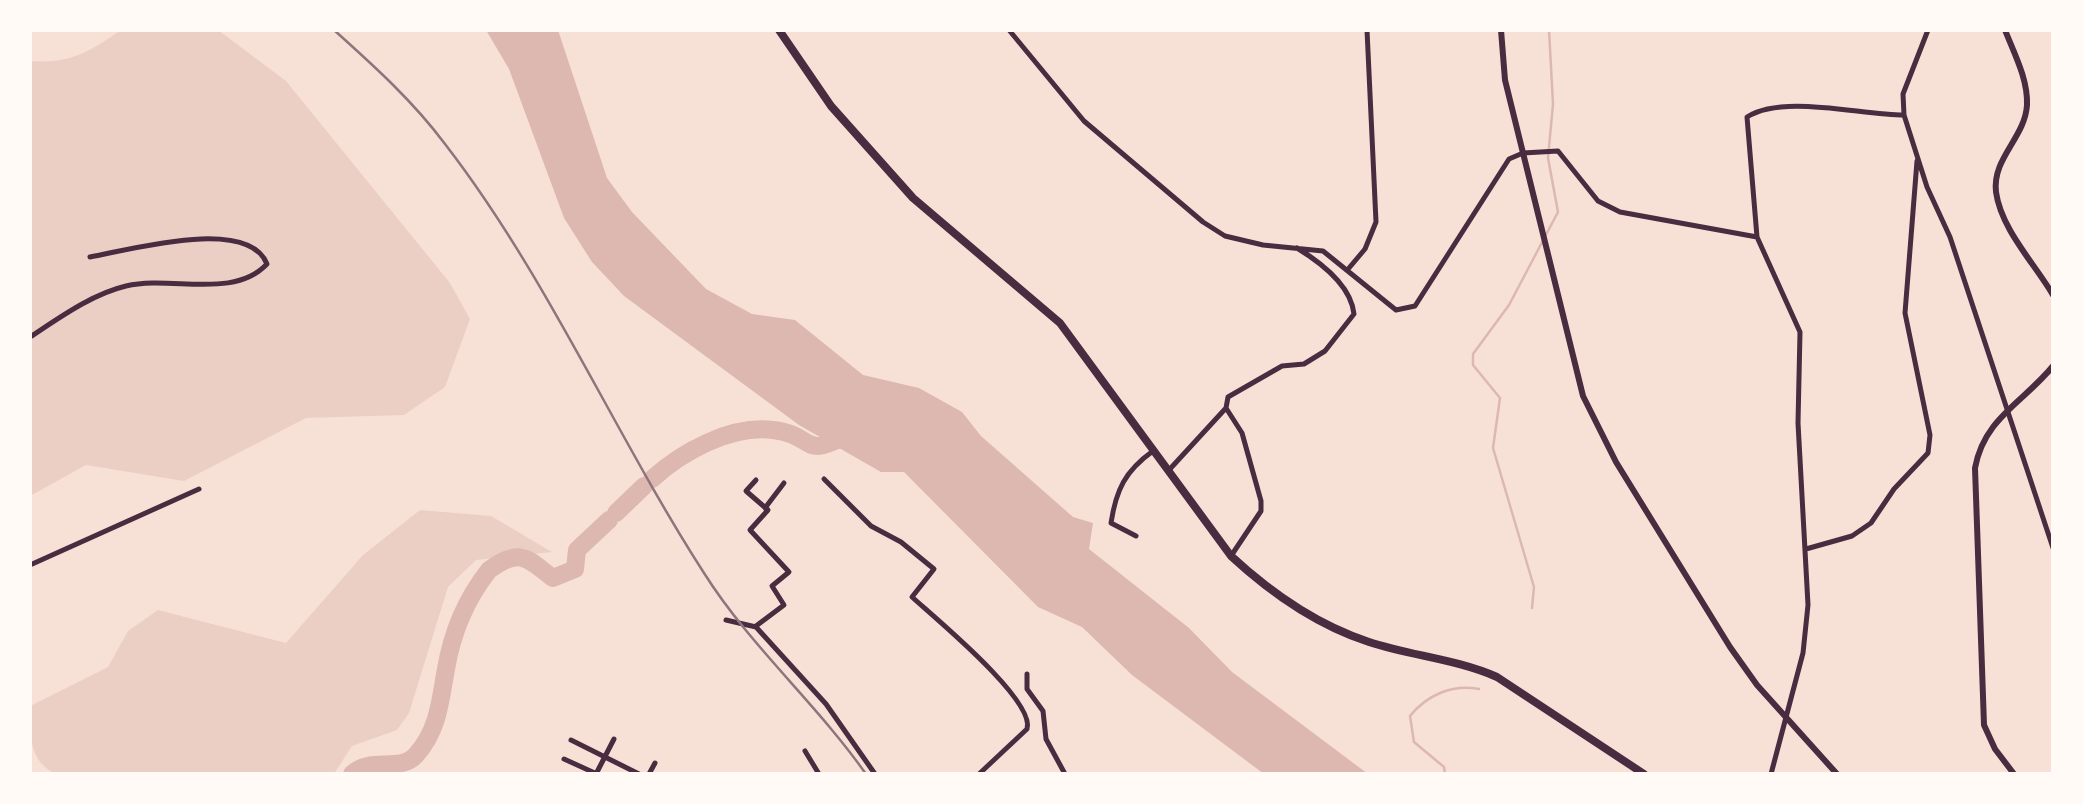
<!DOCTYPE html>
<style>
body{margin:0}
#map{position:relative;width:2083px;height:804px;overflow:hidden;background:#f7e1d7;font-family:"Open Sans",sans-serif}
canvas{display:block}
.frame{position:absolute;inset:0;border:32px solid #fffaf5;pointer-events:none}
</style>
<div id="map">
<canvas width="2083" height="804"></canvas>
<div class="frame"></div>
</div>
<script>
const g = document.querySelector('canvas').getContext('2d');
g.lineJoin = 'round';
function paint(path, color) {
  g.fillStyle = color;
  g.fill(path, 'evenodd');
}
function stroke(path, color, width, dash) {
  g.strokeStyle = color;
  g.lineWidth = width;
  g.lineCap = dash ? 'butt' : 'round';
  g.setLineDash(dash || []);
  g.stroke(path);
}
const green = new Path2D(`
 M 121,30 L 218,30 L 286,81 L 450,283 L 470,319 L 445,387 L 404,415 L 306,418 L 184,481 L 86,465 L 30,496 L 30,61 C 70,64 89,52 121,30 Z
 M 420,510 L 491,516 L 552,552 L 476,560 L 448,587 L 409,713 L 397,730 L 352,746 L 334,774 L 57,774 C 28,763 30,732 30,706 L 108,667 L 128,631 L 158,610 L 286,643 L 363,555 Z`);
const water = new Path2D(`
 M 486,30 L 558,30 L 607,178 L 632,212 L 706,289 L 752,314 L 795,320 L 863,375 L 919,388 L 962,412 L 981,436 L 1073,517 L 1093,523 L 1089,549 L 1189,628 L 1232,672 L 1368,774 L 1264,774 L 1132,675 L 1082,627 L 1038,607 L 904,472 L 881,472 L 799,425 L 624,296 L 592,262 L 564,218 L 509,69 Z`);
const stream = new Path2D(`
 M 1532,608 L 1534,587 L 1493,448 L 1500,398 L 1473,365 L 1473,354 L 1509,305 L 1558,212 L 1548,158 L 1553,104 L 1549,30
 M 1445,774 L 1444,767 L 1414,742 L 1410,716 C 1427,695 1452,684 1479,689`);
const river = new Path2D(`
 M 652,479 C 683,451 731,425 773,430 C 817,435 800,462 852,432
 M 616,513 L 644,486
 M 352,774 C 371,756 400,773 416,755 C 439,729 440,701 446,669 C 452,633 467,598 489,570 C 522,546 528,560 553,578 L 575,569 L 577,550 L 609,520`);
const minor = new Path2D(`
 M 1009,30 L 1084,121 L 1203,222 L 1225,236 L 1263,245 L 1323,251 L 1396,310 L 1415,306 L 1509,159 L 1523,153 L 1558,151 L 1598,201 L 1620,212 L 1757,237
 M 1928,30 L 1903,94 L 1904,115 L 1927,187 L 1950,237 L 2053,548
 M 1349,268 L 1365,249 L 1376,222 L 1367,30
 M 30,337 C 59,318 92,294 126,286 C 171,275 233,300 267,264 C 248,216 129,250 90,257
 M 1226,408 L 1242,433 L 1261,501 L 1261,511 L 1231,556
 M 1169,470 L 1226,408 L 1228,397 L 1282,366 L 1304,364 L 1325,351 L 1354,314 C 1351,285 1320,262 1297,248
 M 824,479 L 871,526 L 901,542 L 934,569 L 912,597 C 935,618 1036,701 1027,729 L 979,774
 M 756,480 L 746,491 L 768,510 L 750,530 L 789,572 L 772,586 L 784,605 L 756,626
 M 765,508 L 784,483
 M 1136,536 L 1111,523 C 1116,490 1125,471 1153,451
 M 1806,549 L 1852,536 L 1871,523 L 1894,489 L 1928,453 L 1930,435 L 1905,313 L 1917,161
 M 30,565 L 199,489
 M 726,620 L 756,627 L 826,704 L 875,774
 M 1027,674 L 1027,689 L 1043,711 L 1046,739 L 1065,774
 M 571,740 L 639,774
 M 805,751 L 819,774
 M 564,759 L 597,774
 M 596,774 L 614,739
 M 649,774 L 655,763
 M 1771,774 L 1803,653 L 1808,605 L 1798,423 L 1800,332 L 1757,237 L 1747,117 C 1783,94 1860,115 1904,115`);
const tertiary = new Path2D(`
 M 1501,30 L 1505,80 L 1583,396 L 1616,462 L 1730,647 L 1757,685 L 1837,774
 M 2005,30 C 2014,53 2028,79 2027,105 C 2025,138 1992,158 1996,192 C 2001,229 2035,264 2053,295
 M 2014,774 L 1995,749 L 1984,725 L 1975,468 C 1984,418 2024,402 2053,366`);
const primary = new Path2D(`
 M 779,30 L 831,106 L 913,198 L 1060,323 L 1231,556 C 1271,593 1317,625 1369,642 C 1412,656 1456,659 1497,677 L 1644,774`);
const rail = new Path2D(`
 M 334,30 C 373,65 413,101 445,144 C 547,276 614,433 704,573 C 750,646 816,703 866,774`);
paint(green, '#ebcfc5');
paint(water, '#dcb8b0');
stroke(stream, '#dcb8b0', 2.5);
stroke(river, '#dcb8b0', 18);
stroke(minor, '#4a2c40', 5);
stroke(tertiary, '#4a2c40', 6);
stroke(primary, '#4a2c40', 8);
stroke(rail, '#8f747c', 2.5);
</script>
